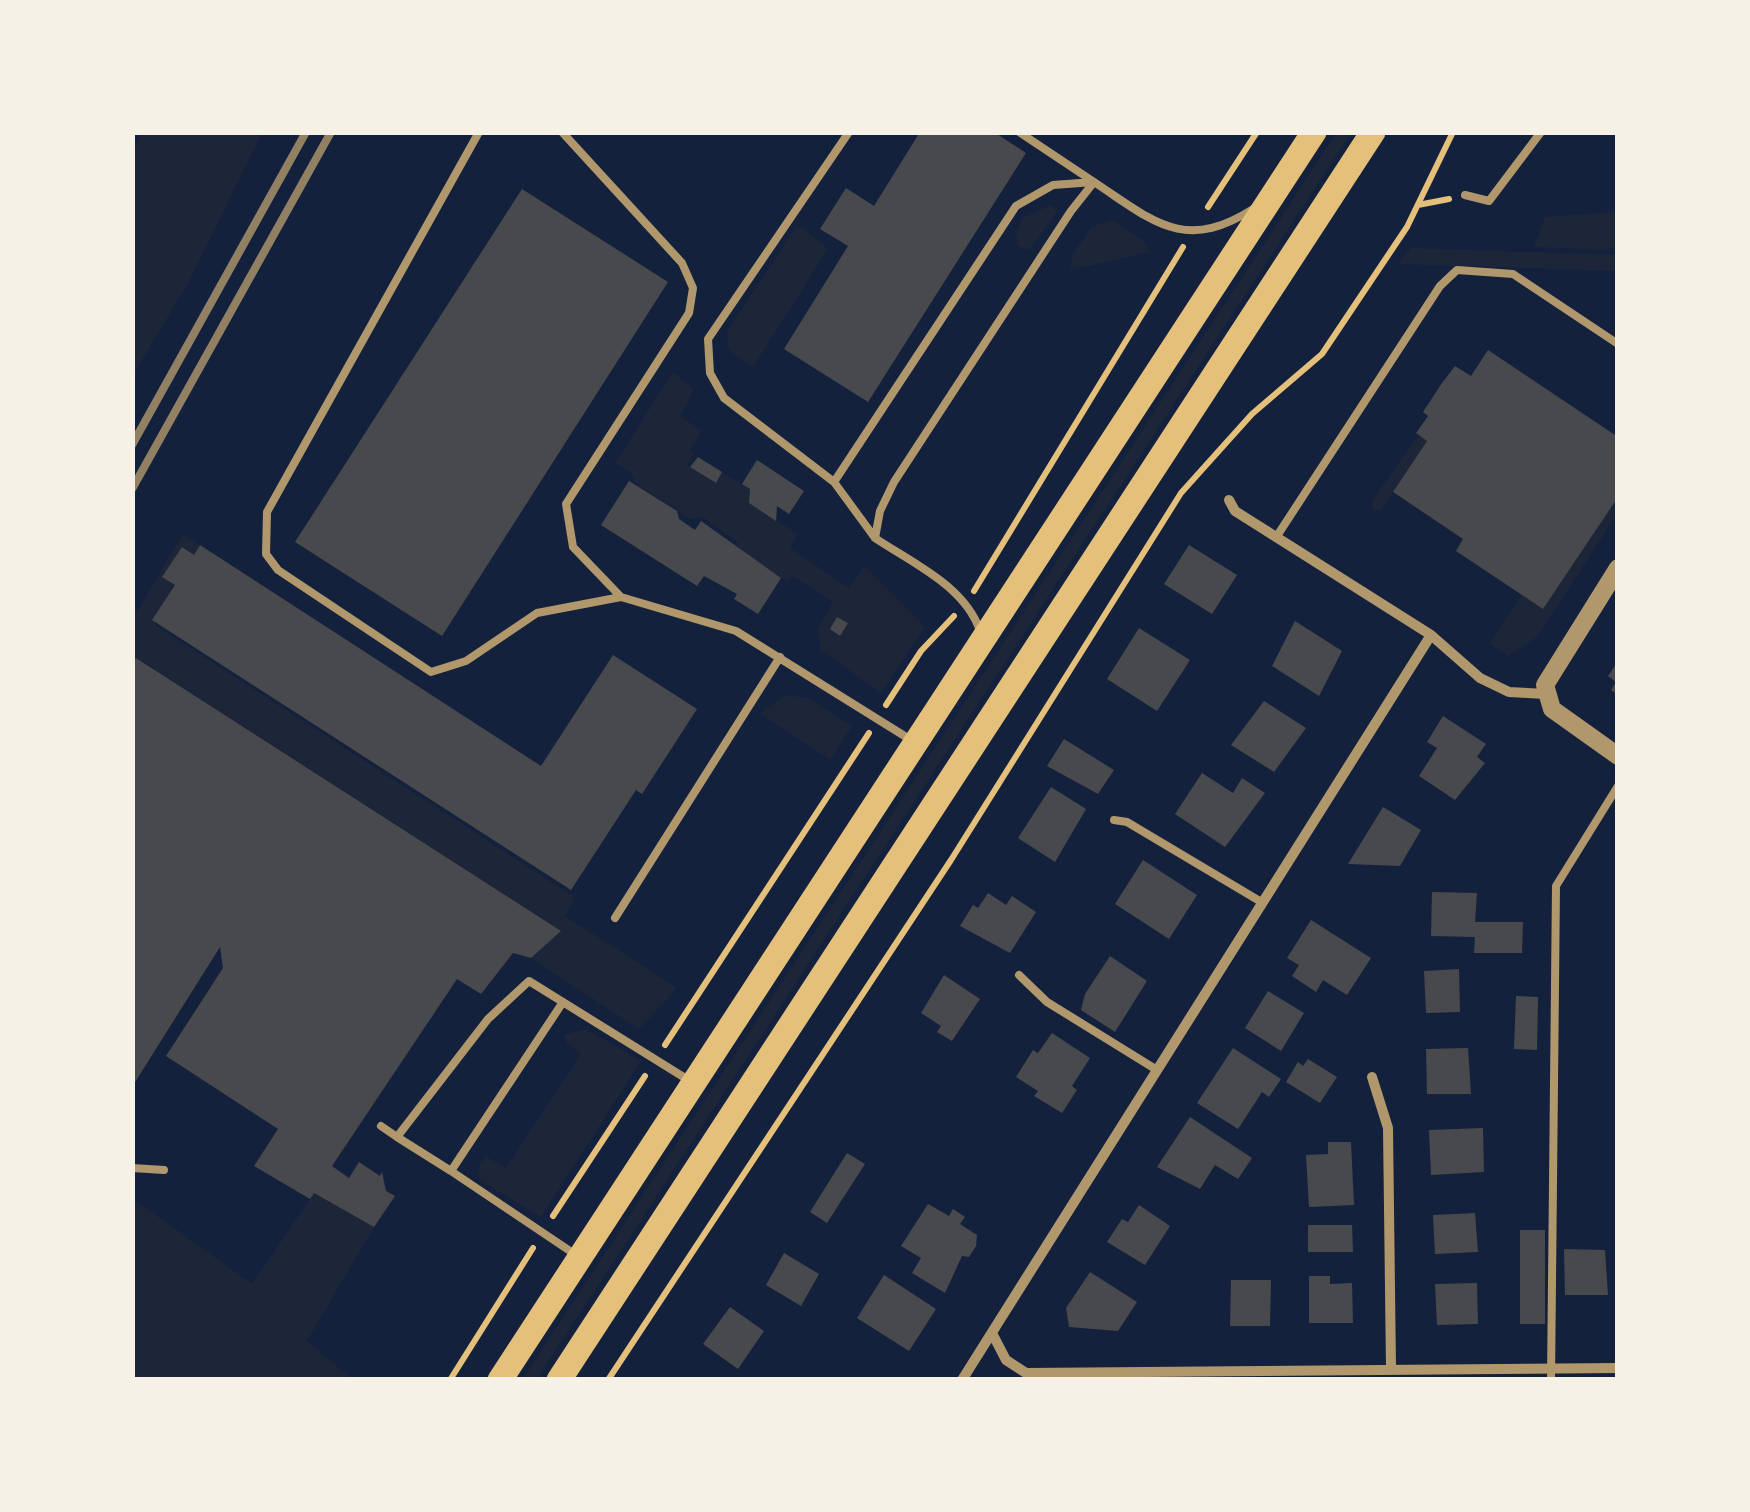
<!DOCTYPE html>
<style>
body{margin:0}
#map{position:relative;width:1750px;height:1512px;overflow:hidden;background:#14213d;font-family:"Noto Sans",sans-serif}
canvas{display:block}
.frame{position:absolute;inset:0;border:135px solid #f6f1e7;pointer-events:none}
</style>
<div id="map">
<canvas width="1750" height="1512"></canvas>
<div class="frame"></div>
</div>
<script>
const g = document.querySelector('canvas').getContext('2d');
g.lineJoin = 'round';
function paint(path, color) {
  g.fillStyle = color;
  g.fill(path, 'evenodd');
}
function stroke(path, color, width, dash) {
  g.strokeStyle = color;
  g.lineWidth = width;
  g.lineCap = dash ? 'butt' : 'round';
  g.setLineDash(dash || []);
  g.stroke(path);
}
const green = new Path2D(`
 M 1337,132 L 1351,133 L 537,1379 L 523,1379 Z
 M 142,133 L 262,133 L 188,283 L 133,375 L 132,151 Z
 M 1051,205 L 1057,212 L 1029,250 L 1018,246 L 1016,233 L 1022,218 Z
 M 1617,212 L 1617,246 L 1606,250 L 1534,247 L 1545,217 Z
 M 1112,220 L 1143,240 L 1150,252 L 1070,270 L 1072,256 L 1092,226 Z
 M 796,227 L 804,228 L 828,249 L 753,367 L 729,350 L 727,331 Z
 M 1411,248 L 1617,255 L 1617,271 L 1398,264 Z
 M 673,372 L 694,390 L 680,416 L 702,431 L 690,449 L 695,453 L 687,465 L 715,483 L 722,472 L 750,489 L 749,503 L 798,534 L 790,548 L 849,588 L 864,566 L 925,627 L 881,693 L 821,650 L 817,629 L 833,602 L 792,576 L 788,582 L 735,548 L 738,543 L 703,517 L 690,519 L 635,483 L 632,473 L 615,463 Z
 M 1418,435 L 1427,441 L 1381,510 L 1373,511 L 1372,501 Z
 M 1617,497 L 1617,514 L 1537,637 L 1508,656 L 1489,643 L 1522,595 L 1543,608 Z
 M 182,535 L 204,548 L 198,558 L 182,547 L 163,576 L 179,587 L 155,625 L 576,898 L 565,916 L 677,988 L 639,1029 L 531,958 L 561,931 L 137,658 L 133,664 L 133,618 Z
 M 785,695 L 808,698 L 852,726 L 830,760 L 760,714 Z
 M 586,1029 L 641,1061 L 541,1217 L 484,1183 L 478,1176 L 480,1164 L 487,1157 L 506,1168 L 581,1054 L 567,1043 L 564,1035 Z
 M 314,1193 L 374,1227 L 307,1341 L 352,1379 L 133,1379 L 132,1198 L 252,1284 Z`);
const building = new Path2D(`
 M 920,132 L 994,132 L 1026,153 L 868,402 L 784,349 L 848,246 L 820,229 L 846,188 L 874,206 Z
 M 522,189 L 668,282 L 442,636 L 295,542 Z
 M 1488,350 L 1618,437 L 1618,497 L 1543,609 L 1456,551 L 1463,539 L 1393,492 L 1427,441 L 1416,433 L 1428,416 L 1423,412 L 1442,383 L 1455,366 L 1471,376 Z
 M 698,457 L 722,472 L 716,483 L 690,467 Z
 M 757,460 L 804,491 L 789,514 L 777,506 L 776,521 L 749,503 L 750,489 L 742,484 Z
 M 629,481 L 677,511 L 679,519 L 695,530 L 701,521 L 781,578 L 758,614 L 734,599 L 737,594 L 704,576 L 697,586 L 601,525 Z
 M 200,545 L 541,766 L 613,655 L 697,709 L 642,794 L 636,790 L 571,890 L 152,620 L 175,585 L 162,577 L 182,547 L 194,555 Z
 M 1189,545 L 1237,575 L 1212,614 L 1164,584 Z
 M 837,617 L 848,623 L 840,636 L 830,629 Z
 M 1295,621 L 1342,651 L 1319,696 L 1272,666 Z
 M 1139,628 L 1190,660 L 1157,711 L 1107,679 Z
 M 136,658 L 561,931 L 531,958 L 513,953 L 481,994 L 457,979 L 332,1166 L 349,1178 L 359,1162 L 380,1176 L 382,1172 L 386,1191 L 395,1196 L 374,1227 L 314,1193 L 310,1199 L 254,1166 L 278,1129 L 166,1056 L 223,968 L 220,947 L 132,1087 L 132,664 Z
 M 1618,661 L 1618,695 L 1611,690 L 1616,682 L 1608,676 Z
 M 1264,701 L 1306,728 L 1274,772 L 1231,745 Z
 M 1443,716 L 1486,744 L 1477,757 L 1485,763 L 1455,800 L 1419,776 L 1437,748 L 1427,742 Z
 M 1064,739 L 1114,770 L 1098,794 L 1047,766 Z
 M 1202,773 L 1233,793 L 1242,778 L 1265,793 L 1225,847 L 1175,814 Z
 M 1051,787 L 1086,809 L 1055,862 L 1018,838 Z
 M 1383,807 L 1421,830 L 1400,866 L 1348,864 Z
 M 1143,860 L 1197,895 L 1169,939 L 1115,904 Z
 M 1432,892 L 1477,893 L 1475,922 L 1523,922 L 1522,953 L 1474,953 L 1475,937 L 1431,936 Z
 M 988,893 L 1006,905 L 1012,896 L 1036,912 L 1010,953 L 960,926 L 973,905 L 978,908 Z
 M 1311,920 L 1371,958 L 1347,995 L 1323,980 L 1316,992 L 1292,976 L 1299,965 L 1287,958 Z
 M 1110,956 L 1147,981 L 1115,1032 L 1081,1010 L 1085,994 Z
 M 1459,969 L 1460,1012 L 1426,1013 L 1424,971 Z
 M 944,975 L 980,999 L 952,1041 L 937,1032 L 941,1026 L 921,1013 Z
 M 1268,991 L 1304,1013 L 1281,1051 L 1245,1028 Z
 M 1516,996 L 1538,997 L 1537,1050 L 1514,1049 Z
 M 1052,1033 L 1090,1058 L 1072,1086 L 1077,1090 L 1062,1113 L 1034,1096 L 1038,1091 L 1016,1077 L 1033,1050 L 1038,1053 Z
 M 1233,1048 L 1281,1079 L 1269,1097 L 1262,1092 L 1238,1129 L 1197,1103 Z
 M 1468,1048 L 1471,1094 L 1427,1094 L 1426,1049 Z
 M 1308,1059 L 1337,1077 L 1320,1103 L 1286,1082 L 1298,1062 L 1303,1066 Z
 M 1190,1117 L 1252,1158 L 1238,1179 L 1215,1165 L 1200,1189 L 1157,1167 Z
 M 1483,1128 L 1484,1172 L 1431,1175 L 1429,1130 Z
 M 1328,1142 L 1351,1142 L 1354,1205 L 1309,1207 L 1306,1155 L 1328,1154 Z
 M 847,1153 L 865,1164 L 827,1223 L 810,1212 Z
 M 928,1204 L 949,1216 L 953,1209 L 965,1217 L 960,1224 L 977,1235 L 976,1246 L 969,1257 L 962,1256 L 945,1293 L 912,1273 L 921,1258 L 901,1246 Z
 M 1139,1205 L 1170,1226 L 1145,1265 L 1107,1242 L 1122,1219 L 1128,1222 Z
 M 1475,1213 L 1478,1252 L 1435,1254 L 1433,1215 Z
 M 1308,1225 L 1352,1225 L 1353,1252 L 1308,1252 Z
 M 1520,1230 L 1545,1230 L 1545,1324 L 1520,1324 Z
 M 1564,1249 L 1605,1250 L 1608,1295 L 1565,1295 Z
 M 784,1253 L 819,1274 L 801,1306 L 766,1285 Z
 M 1090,1272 L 1137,1302 L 1118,1331 L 1069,1327 L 1066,1308 Z
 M 884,1275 L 936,1309 L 909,1351 L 857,1318 Z
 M 1309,1276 L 1330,1276 L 1330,1284 L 1352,1283 L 1353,1323 L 1309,1323 Z
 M 1231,1280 L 1271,1280 L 1270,1326 L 1230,1326 Z
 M 1477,1283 L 1478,1324 L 1437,1325 L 1435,1284 Z
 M 730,1307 L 764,1331 L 738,1369 L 703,1344 Z`);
const path = new Path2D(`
 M 1418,205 L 1449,199
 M 1208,207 L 1257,132
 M 974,591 L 1183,247
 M 886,705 L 921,651 L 954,616
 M 665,1045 L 869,733
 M 553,1216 L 645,1076
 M 450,1380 L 533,1248
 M 608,1380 L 951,860 L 1181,493 L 1252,414 L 1322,354 L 1407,227 L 1453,132`);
const service = new Path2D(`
 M 479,132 L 267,512 L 266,554 L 278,570 L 431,672 L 466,661 L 537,613 L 621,597 L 736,631 L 911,740
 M 562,132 L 682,263 L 693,288 L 689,313 L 566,504 L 573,547 L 621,597
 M 849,132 L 708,339 L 710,373 L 724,398 L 834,482 L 875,538
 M 1019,132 L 1094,182
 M 1465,195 L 1489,201 L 1541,132
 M 834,482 L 1016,206 L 1053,185 L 1094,182
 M 1277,536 L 1440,286 L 1457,270 L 1513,274 L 1618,344
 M 980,631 C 965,586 912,563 875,538 L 880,511 L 894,482 L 1071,211 L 1094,182 C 1153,221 1184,253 1253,209
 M 1114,820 L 1127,822 L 1263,903
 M 615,918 L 780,657
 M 1019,975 L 1047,1002 L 1157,1070
 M 563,1002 L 451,1171 L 397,1137 L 488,1019 L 529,981 L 690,1081
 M 381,1126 L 397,1137
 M 132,1168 L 164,1170
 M 451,1171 L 576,1255
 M 1551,1380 L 1556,886 L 1618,786`);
const minor = new Path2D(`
 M 1229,500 L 1235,511 L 1431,635 L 1480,678 L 1509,692 L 1546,694
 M 1372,1077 L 1388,1128 L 1391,1369
 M 993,1335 L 1006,1360 L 1026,1373 L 1618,1368
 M 962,1380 L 1431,635`);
const tertiary = new Path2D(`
 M 1618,568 L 1545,685 L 1552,709 L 1618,756`);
const primary = new Path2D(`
 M 500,1380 L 1314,132
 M 559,1380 L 1373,132`);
const rail = new Path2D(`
 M 132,445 L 306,132
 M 132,489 L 331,132`);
paint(green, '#1d2539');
paint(building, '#48494c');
stroke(path, '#e5c07b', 6);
stroke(service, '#b1986c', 8);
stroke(minor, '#b1986c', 10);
stroke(tertiary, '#b1986c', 18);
stroke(primary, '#e5c07b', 25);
stroke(rail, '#918062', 8);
</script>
